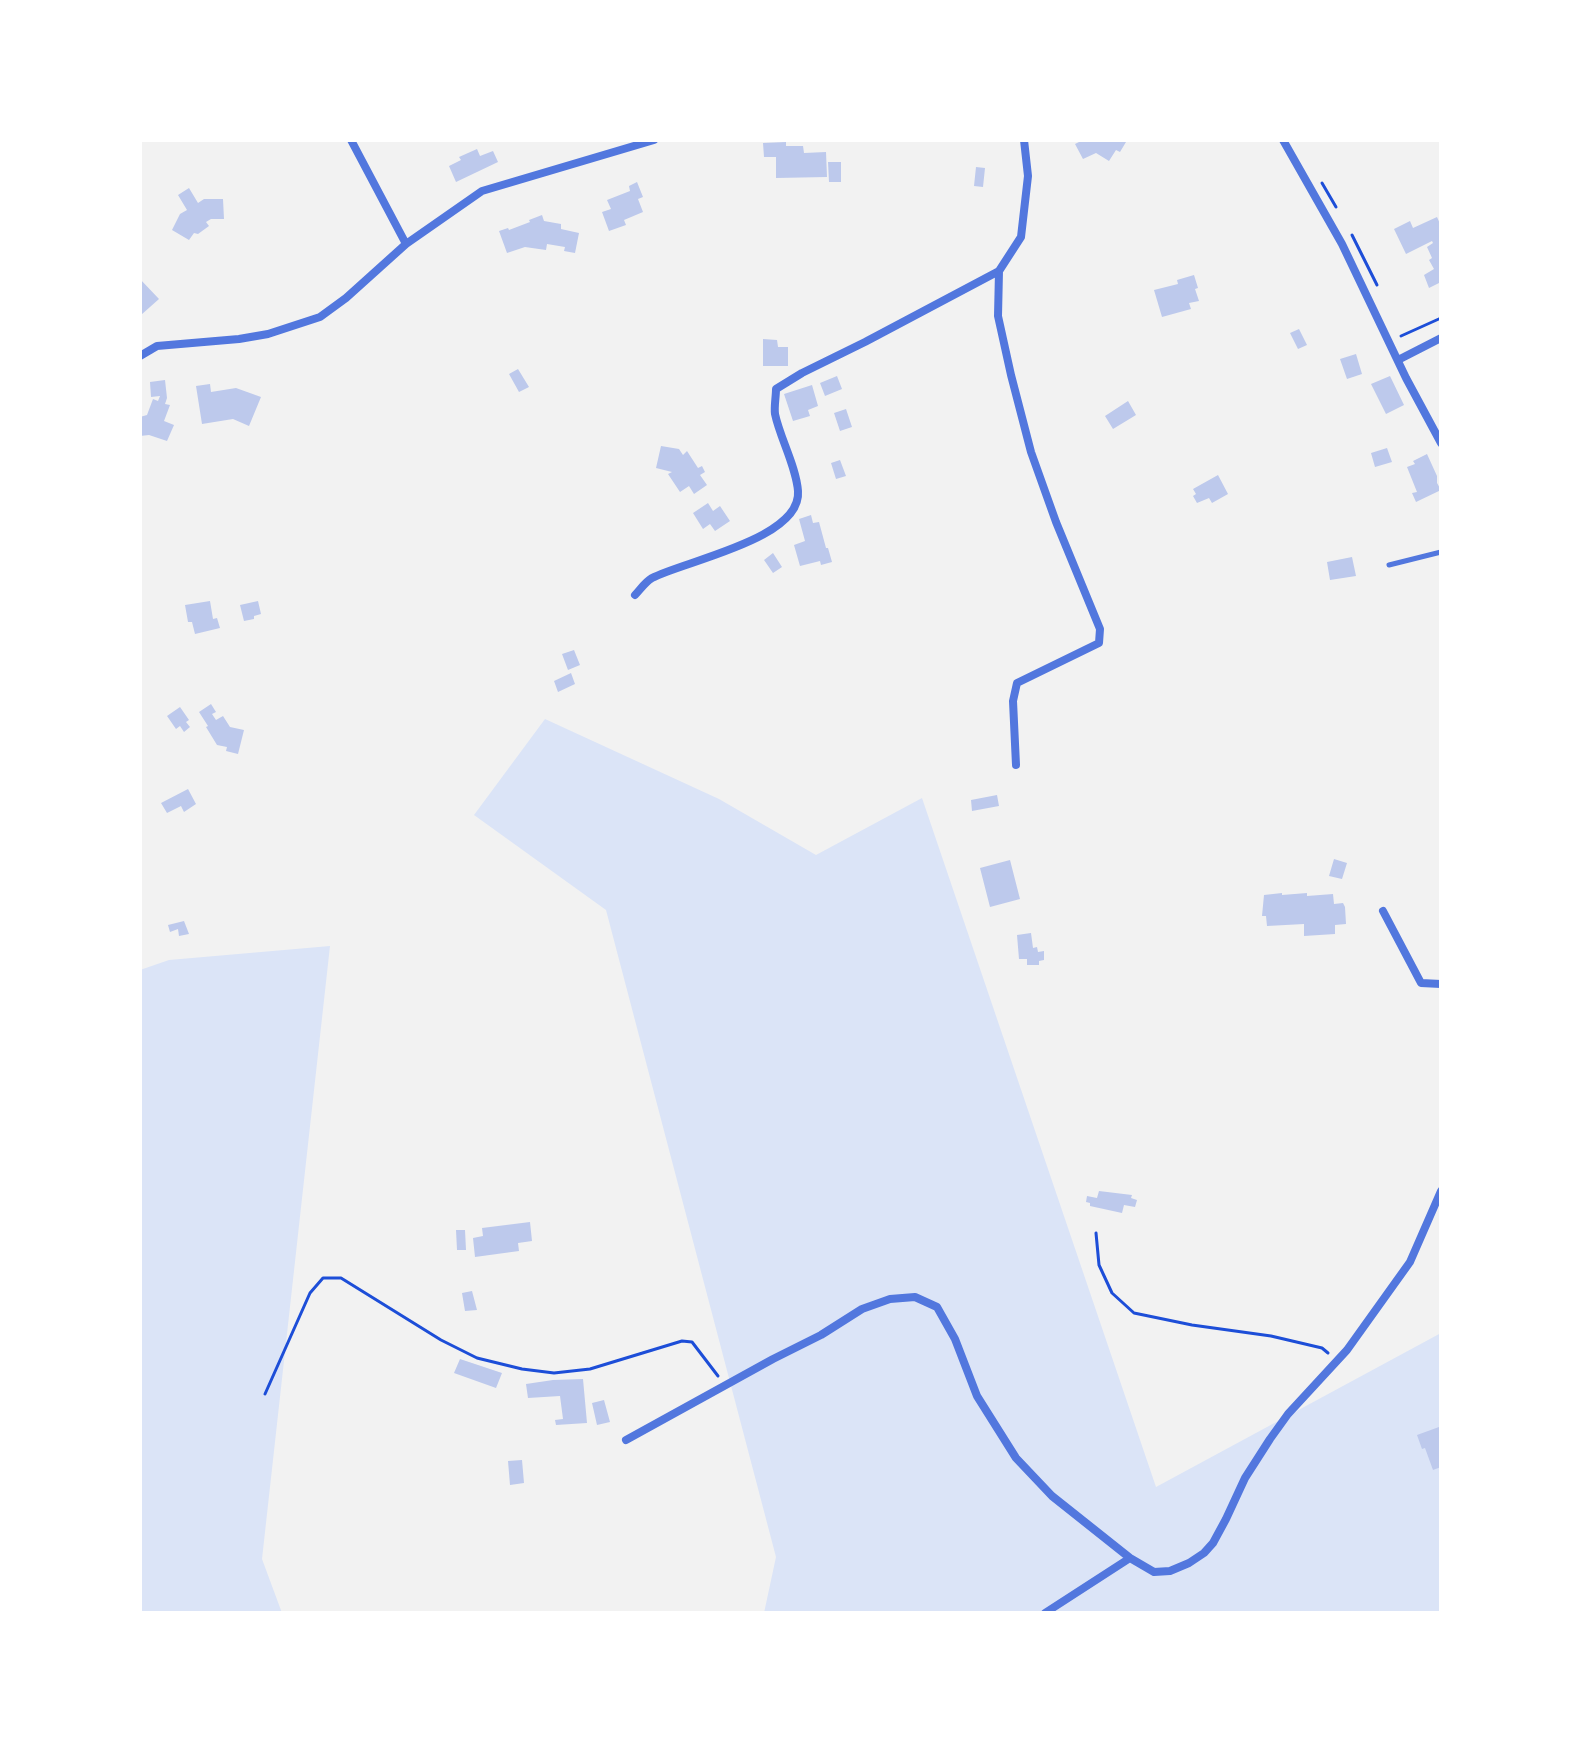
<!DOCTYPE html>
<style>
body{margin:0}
#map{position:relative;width:1581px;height:1753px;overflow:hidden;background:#f2f2f2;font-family:"IBM Plex Sans",sans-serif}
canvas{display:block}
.frame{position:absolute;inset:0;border:142px solid #fff;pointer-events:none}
</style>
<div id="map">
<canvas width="1581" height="1753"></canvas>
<div class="frame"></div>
</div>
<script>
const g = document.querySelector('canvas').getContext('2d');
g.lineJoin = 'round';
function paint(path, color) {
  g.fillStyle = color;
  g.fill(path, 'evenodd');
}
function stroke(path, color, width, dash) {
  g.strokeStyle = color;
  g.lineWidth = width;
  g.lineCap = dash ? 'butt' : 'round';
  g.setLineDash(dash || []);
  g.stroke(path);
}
const green = new Path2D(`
 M 545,719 L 719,799 L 816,855 L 922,798 L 1156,1487 L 1441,1333 L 1441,1613 L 764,1613 L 776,1557 L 606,910 L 474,815 Z
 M 330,946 L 262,1559 L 282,1613 L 140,1613 L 140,970 L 169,960 Z`);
const building = new Path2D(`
 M 1083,140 L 1123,140 L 1126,142 L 1120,152 L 1116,150 L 1109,161 L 1096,153 L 1083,159 L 1075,144 Z
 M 786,142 L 786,146 L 803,146 L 804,153 L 826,152 L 827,177 L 776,178 L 776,157 L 764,157 L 763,143 Z
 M 477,149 L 480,156 L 493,151 L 498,162 L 456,182 L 449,166 L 461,160 L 459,157 Z
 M 828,162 L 841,162 L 841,182 L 829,182 Z
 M 976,167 L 985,168 L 983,187 L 974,186 Z
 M 637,182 L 643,197 L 638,199 L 643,212 L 624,220 L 626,225 L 609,231 L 602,212 L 611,209 L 607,200 L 630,191 L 629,186 Z
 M 189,188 L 198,203 L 204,199 L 223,199 L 224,219 L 211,219 L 206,222 L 209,226 L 198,234 L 194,233 L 189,240 L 172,230 L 180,214 L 187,210 L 178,195 Z
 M 542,215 L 544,221 L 561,224 L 561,229 L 579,233 L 575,253 L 564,251 L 565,247 L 547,244 L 546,250 L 525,247 L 507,253 L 499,231 L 508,228 L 509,230 L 530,222 L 529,220 Z
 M 1437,217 L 1441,226 L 1441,282 L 1429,288 L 1424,275 L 1434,269 L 1429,260 L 1432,258 L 1427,247 L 1433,243 L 1432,241 L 1406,254 L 1394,229 L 1410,221 L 1413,228 Z
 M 1194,275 L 1198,288 L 1195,289 L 1199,301 L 1189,303 L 1191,309 L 1162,317 L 1154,290 L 1178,284 L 1177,280 Z
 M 140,279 L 159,299 L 141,315 L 140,314 Z
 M 1299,329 L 1307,345 L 1298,349 L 1290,333 Z
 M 763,339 L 777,340 L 778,347 L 788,347 L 788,366 L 763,366 Z
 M 1356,354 L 1362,374 L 1347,379 L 1340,359 Z
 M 518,369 L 529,387 L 519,392 L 509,374 Z
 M 837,376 L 842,389 L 825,396 L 820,383 Z
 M 1390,376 L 1404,405 L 1386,414 L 1371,384 Z
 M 165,380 L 167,398 L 165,404 L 170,405 L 164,421 L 174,425 L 167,441 L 149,435 L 140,436 L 140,417 L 147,415 L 153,399 L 158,401 L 160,396 L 151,397 L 150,382 Z
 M 210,384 L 211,392 L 236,388 L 261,397 L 249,426 L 233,419 L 202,424 L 196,386 Z
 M 812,385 L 818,406 L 808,410 L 810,416 L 793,421 L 784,394 Z
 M 1128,401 L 1136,415 L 1113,429 L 1105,416 Z
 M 846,409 L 852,427 L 840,431 L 834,413 Z
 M 661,446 L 679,449 L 683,455 L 687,451 L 698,468 L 702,466 L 705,472 L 700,475 L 707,485 L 694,494 L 689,486 L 680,492 L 668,474 L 672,472 L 656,468 Z
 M 1387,448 L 1392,462 L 1375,467 L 1371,453 Z
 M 1427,454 L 1437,476 L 1437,483 L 1441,490 L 1416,502 L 1412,493 L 1417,492 L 1407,467 L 1415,464 L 1413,461 Z
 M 840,460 L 846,476 L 836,479 L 831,463 Z
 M 1218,475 L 1228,494 L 1212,503 L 1209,498 L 1197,503 L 1193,496 L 1196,494 L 1193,489 Z
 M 708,503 L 713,511 L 720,506 L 730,521 L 715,531 L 710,524 L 703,529 L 693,513 Z
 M 811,515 L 813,523 L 819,522 L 826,548 L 828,548 L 832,562 L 821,565 L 820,561 L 800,566 L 794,545 L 805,541 L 799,519 Z
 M 773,553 L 782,567 L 773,573 L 764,560 Z
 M 1352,557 L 1356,576 L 1330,580 L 1327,562 Z
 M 210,601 L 213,619 L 217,618 L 220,628 L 195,634 L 192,622 L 188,622 L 185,605 Z
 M 258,601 L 261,614 L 254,616 L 254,619 L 244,621 L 240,605 Z
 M 574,650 L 580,665 L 568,670 L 562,654 Z
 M 571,673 L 575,684 L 558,692 L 554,681 Z
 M 211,704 L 216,712 L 212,714 L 216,720 L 223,716 L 230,727 L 244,730 L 238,754 L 226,751 L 227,747 L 217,745 L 206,727 L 208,726 L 199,712 Z
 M 180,707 L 189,720 L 186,722 L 190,727 L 184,732 L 180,726 L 176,729 L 167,716 Z
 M 188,789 L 196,804 L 184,812 L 181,806 L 167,813 L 161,803 Z
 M 997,795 L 999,806 L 972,811 L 971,800 Z
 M 1334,859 L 1347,863 L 1342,879 L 1329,876 Z
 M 1010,860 L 1020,899 L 990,907 L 980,868 Z
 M 1282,893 L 1282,895 L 1307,893 L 1307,896 L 1333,894 L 1334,904 L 1343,903 L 1345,907 L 1346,924 L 1335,925 L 1335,934 L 1304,936 L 1304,924 L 1267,926 L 1266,916 L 1262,916 L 1264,895 Z
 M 184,921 L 189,934 L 179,936 L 178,929 L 170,932 L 168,925 Z
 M 1031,933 L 1033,948 L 1037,947 L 1038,952 L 1044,951 L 1044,960 L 1039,961 L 1039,965 L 1027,965 L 1027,959 L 1019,959 L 1017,935 Z
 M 1099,1191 L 1132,1195 L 1131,1198 L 1137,1200 L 1135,1207 L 1124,1205 L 1122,1213 L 1090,1206 L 1090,1203 L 1086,1202 L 1087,1196 L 1097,1198 Z
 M 530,1222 L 532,1241 L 518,1243 L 519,1251 L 475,1257 L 473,1238 L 483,1236 L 482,1228 Z
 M 456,1230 L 465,1230 L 466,1250 L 457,1250 Z
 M 472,1291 L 477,1310 L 465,1311 L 462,1293 Z
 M 460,1359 L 502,1373 L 496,1388 L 454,1373 Z
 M 583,1379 L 587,1423 L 556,1425 L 555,1420 L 563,1419 L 560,1396 L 528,1398 L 526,1384 L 553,1380 Z
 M 604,1400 L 610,1422 L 597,1425 L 592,1403 Z
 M 1439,1427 L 1441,1433 L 1441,1467 L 1433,1470 L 1425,1448 L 1422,1449 L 1417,1435 Z
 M 522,1460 L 524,1483 L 510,1485 L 508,1461 Z`);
const path = new Path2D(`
 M 1322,183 L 1336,207
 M 1352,235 L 1377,285
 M 1401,336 L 1441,318
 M 1096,1233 L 1099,1265 L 1112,1293 L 1134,1313 L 1192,1325 L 1271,1336 L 1322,1348 L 1328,1353
 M 265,1394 L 310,1293 L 323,1278 L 341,1278 L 441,1340 L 477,1358 L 522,1369 L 554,1373 L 590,1369 L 682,1341 L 692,1342 L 718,1376`);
const service = new Path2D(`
 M 1389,565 L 1441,552`);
const minor = new Path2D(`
 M 351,140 L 406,244
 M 1283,140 L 1342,244 L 1406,378 L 1441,443
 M 999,271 L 998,316 L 1011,375 L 1031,452 L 1056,522 L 1100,629 L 1099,643 L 1017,683 L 1013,701 L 1016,765
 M 140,356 L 157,346 L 239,339 L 268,334 L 320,317 L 346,298 L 406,244 L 482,191 L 654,140
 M 1398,360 L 1441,338
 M 635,595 C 640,590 645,582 652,578 C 684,561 802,539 798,491 C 796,466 780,438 775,414 C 774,406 776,397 776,389 L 802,373 L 865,342 L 999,271 L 1021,237 L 1028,176 L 1024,140
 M 1383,911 L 1421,983 L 1441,984
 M 626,1440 L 773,1359 L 821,1335 L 862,1309 L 890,1299 L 915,1297 L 937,1307 L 955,1339 L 977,1396 L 1016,1458 L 1052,1496 L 1130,1558 L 1154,1572 L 1170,1571 L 1189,1563 L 1204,1553 L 1213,1543 L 1226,1519 L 1245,1478 L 1270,1439 L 1288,1414 L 1347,1350 L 1410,1262 L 1441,1191
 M 1045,1613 L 1130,1558`);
paint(green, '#dbe4f7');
paint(building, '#bdc9ec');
stroke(path, '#1d4ed8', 3);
stroke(service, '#5277de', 5);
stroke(minor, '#5277de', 8);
</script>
